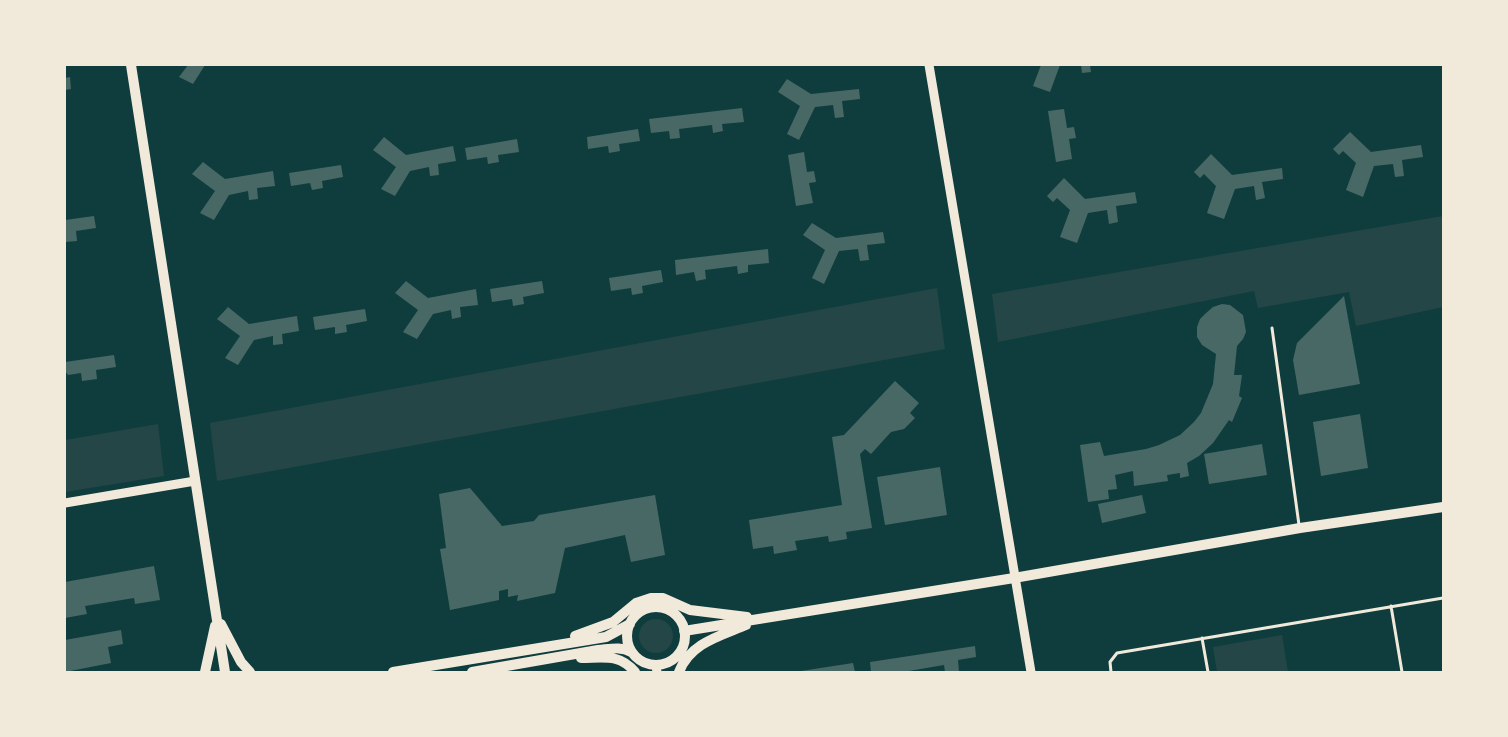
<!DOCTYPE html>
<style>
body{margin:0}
#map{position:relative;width:1508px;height:737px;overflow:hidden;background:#0f3d3e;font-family:Inter,sans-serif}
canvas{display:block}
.frame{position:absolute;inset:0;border:66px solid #f1e9da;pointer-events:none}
</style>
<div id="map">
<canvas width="1508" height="737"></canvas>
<div class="frame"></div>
</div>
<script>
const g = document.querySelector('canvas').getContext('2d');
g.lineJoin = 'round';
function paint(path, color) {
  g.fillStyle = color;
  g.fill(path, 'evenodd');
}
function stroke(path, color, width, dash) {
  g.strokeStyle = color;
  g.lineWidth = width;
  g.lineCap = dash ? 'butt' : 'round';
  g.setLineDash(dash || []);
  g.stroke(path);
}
const green = new Path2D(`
 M 1443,216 L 1443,307 L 1356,326 L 1349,292 L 1258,308 L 1254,291 L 998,342 L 992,294 Z
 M 937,288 L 945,349 L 217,481 L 210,423 Z
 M 158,424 L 164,476 L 65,492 L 65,440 Z
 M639 636a17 17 0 1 1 34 0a17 17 0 1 1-34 0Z
 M 1282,635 L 1288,672 L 1217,672 L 1213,647 Z`);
const building = new Path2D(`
 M 188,65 L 205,65 L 193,84 L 179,77 Z
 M 1041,65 L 1060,65 L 1050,92 L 1033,86 Z
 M 1081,65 L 1090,65 L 1091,72 L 1082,73 Z
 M 70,77 L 71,89 L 65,90 L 65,78 Z
 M 787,79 L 811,94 L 859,89 L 860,99 L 842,101 L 844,117 L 835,118 L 833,105 L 815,107 L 799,140 L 787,134 L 800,106 L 778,92 Z
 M 742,108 L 744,122 L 722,124 L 723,131 L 713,133 L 712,125 L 679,129 L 680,138 L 670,139 L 669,131 L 651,133 L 649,119 Z
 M 1064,109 L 1067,128 L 1074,127 L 1076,138 L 1069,139 L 1072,159 L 1056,162 L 1048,111 Z
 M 638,129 L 640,141 L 619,144 L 620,151 L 609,153 L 608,146 L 588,149 L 587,137 Z
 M 1350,132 L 1371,152 L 1421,145 L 1423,157 L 1402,160 L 1404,176 L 1395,177 L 1393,164 L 1374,166 L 1363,197 L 1346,190 L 1356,163 L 1343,151 L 1339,155 L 1333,149 Z
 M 384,137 L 406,155 L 453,146 L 456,161 L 438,164 L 439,175 L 430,176 L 429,167 L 410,171 L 395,196 L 381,189 L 396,167 L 373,150 Z
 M 517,139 L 519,152 L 498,155 L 499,162 L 488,164 L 487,157 L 467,160 L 465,148 Z
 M 804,152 L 807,172 L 814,171 L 816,182 L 809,183 L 813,203 L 796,206 L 788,155 Z
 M 1211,154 L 1232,175 L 1282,168 L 1283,179 L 1262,182 L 1265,198 L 1256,200 L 1254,186 L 1235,189 L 1224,219 L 1207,213 L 1216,186 L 1204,174 L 1200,178 L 1194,172 Z
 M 203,162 L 225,179 L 273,171 L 275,186 L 257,188 L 258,199 L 249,200 L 248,191 L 229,195 L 214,220 L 200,213 L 215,191 L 192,174 Z
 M 341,165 L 343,177 L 322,181 L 323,188 L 312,190 L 310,183 L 291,186 L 289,173 Z
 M 1064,178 L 1085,199 L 1135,192 L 1137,203 L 1116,206 L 1118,222 L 1109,224 L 1107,210 L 1088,213 L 1077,243 L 1060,237 L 1070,210 L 1057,198 L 1053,202 L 1047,196 Z
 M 94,216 L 96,228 L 76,231 L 77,241 L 65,242 L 65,220 Z
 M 812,223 L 836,238 L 883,232 L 885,243 L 867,245 L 869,260 L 860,261 L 858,249 L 839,251 L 824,284 L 812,278 L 825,250 L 803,235 Z
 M 768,249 L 769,263 L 748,265 L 748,272 L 738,274 L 737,266 L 705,270 L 706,279 L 696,281 L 694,272 L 676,275 L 675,260 Z
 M 661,270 L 663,282 L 642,286 L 643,293 L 632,295 L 631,288 L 611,291 L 609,278 Z
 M 406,281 L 428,298 L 476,289 L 478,305 L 460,307 L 461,317 L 452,319 L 451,310 L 433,314 L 417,339 L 403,332 L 418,310 L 395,293 Z
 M 542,281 L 544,293 L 523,297 L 524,304 L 513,306 L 512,299 L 492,302 L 490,289 Z
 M 1344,296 L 1360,384 L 1299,395 L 1293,360 L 1297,343 Z
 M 1222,304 L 1230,305 L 1243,315 L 1246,332 L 1243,339 L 1237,346 L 1234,375 L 1242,375 L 1239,396 L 1242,398 L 1232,422 L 1229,420 L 1213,443 L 1199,456 L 1187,463 L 1189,476 L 1180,478 L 1180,473 L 1167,475 L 1168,481 L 1134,486 L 1133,471 L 1115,475 L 1117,489 L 1108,490 L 1109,499 L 1088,502 L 1080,445 L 1100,442 L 1104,456 L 1146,449 L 1159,445 L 1180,435 L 1194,422 L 1201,413 L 1213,384 L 1216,354 L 1202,345 L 1197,337 L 1197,327 L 1200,319 L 1205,314 L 1213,307 Z
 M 228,307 L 249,324 L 297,316 L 299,331 L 282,334 L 283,344 L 273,345 L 273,336 L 254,340 L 238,365 L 225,358 L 240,336 L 217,319 Z
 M 365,309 L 367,321 L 346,325 L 347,332 L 335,334 L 335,327 L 315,330 L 313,317 Z
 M 114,355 L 116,367 L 96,370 L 97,379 L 82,381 L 81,373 L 68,375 L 65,371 L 65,362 Z
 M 895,381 L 919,403 L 910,413 L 915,418 L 904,429 L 891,432 L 871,454 L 865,449 L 860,454 L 872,528 L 846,532 L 847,539 L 829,542 L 828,536 L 795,541 L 797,550 L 774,554 L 773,546 L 753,549 L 749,520 L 842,505 L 832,437 L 844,435 Z
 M 1360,414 L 1368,468 L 1321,476 L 1313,422 Z
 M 1262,444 L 1267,475 L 1209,484 L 1204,454 Z
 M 940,467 L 947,515 L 885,525 L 877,477 Z
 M 470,488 L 502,526 L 534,521 L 539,515 L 655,495 L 665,555 L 631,562 L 625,535 L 565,548 L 555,593 L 517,601 L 518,595 L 508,597 L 508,589 L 499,591 L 499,600 L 450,610 L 440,549 L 446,548 L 439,494 Z
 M 1142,495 L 1146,513 L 1102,523 L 1098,504 Z
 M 154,566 L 160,600 L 135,604 L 134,598 L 85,606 L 87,614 L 65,618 L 65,582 Z
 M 121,630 L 123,644 L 108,647 L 111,663 L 65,672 L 65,640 Z
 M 975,646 L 976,657 L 958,660 L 959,672 L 945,672 L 944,665 L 903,672 L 871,672 L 870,662 Z
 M 853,663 L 855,672 L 801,672 L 801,671 Z`);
const service = new Path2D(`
 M 1272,328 L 1299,525
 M 1391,606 L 1402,672
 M 1202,638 L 1208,672
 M 1111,672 L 1110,662 L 1117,653 L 1443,598`);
const tertiary = new Path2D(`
 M 929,65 L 1031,672
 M 65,503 L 195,481
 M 656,666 L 657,672`);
const secondary = new Path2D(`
 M 131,65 L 225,672
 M627 636a29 29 0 1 1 58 0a29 29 0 1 1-58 0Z
 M 221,624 L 241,662 L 250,672
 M 684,631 L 1014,578 L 1300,528 L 1443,507
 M 575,636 L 613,622 L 636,603 L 651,598 L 663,598 L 690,610 L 747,617
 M 581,658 C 603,658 619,653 635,672
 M 205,672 L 215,626
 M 393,672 L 606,637 L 630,624
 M 472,672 L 598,650 C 610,649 621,646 631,652
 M 679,672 C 690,643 720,636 746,625`);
paint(green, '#244646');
paint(building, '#486865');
stroke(service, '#f1e9da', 3);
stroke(tertiary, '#f1e9da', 9);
stroke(secondary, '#f1e9da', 10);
</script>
